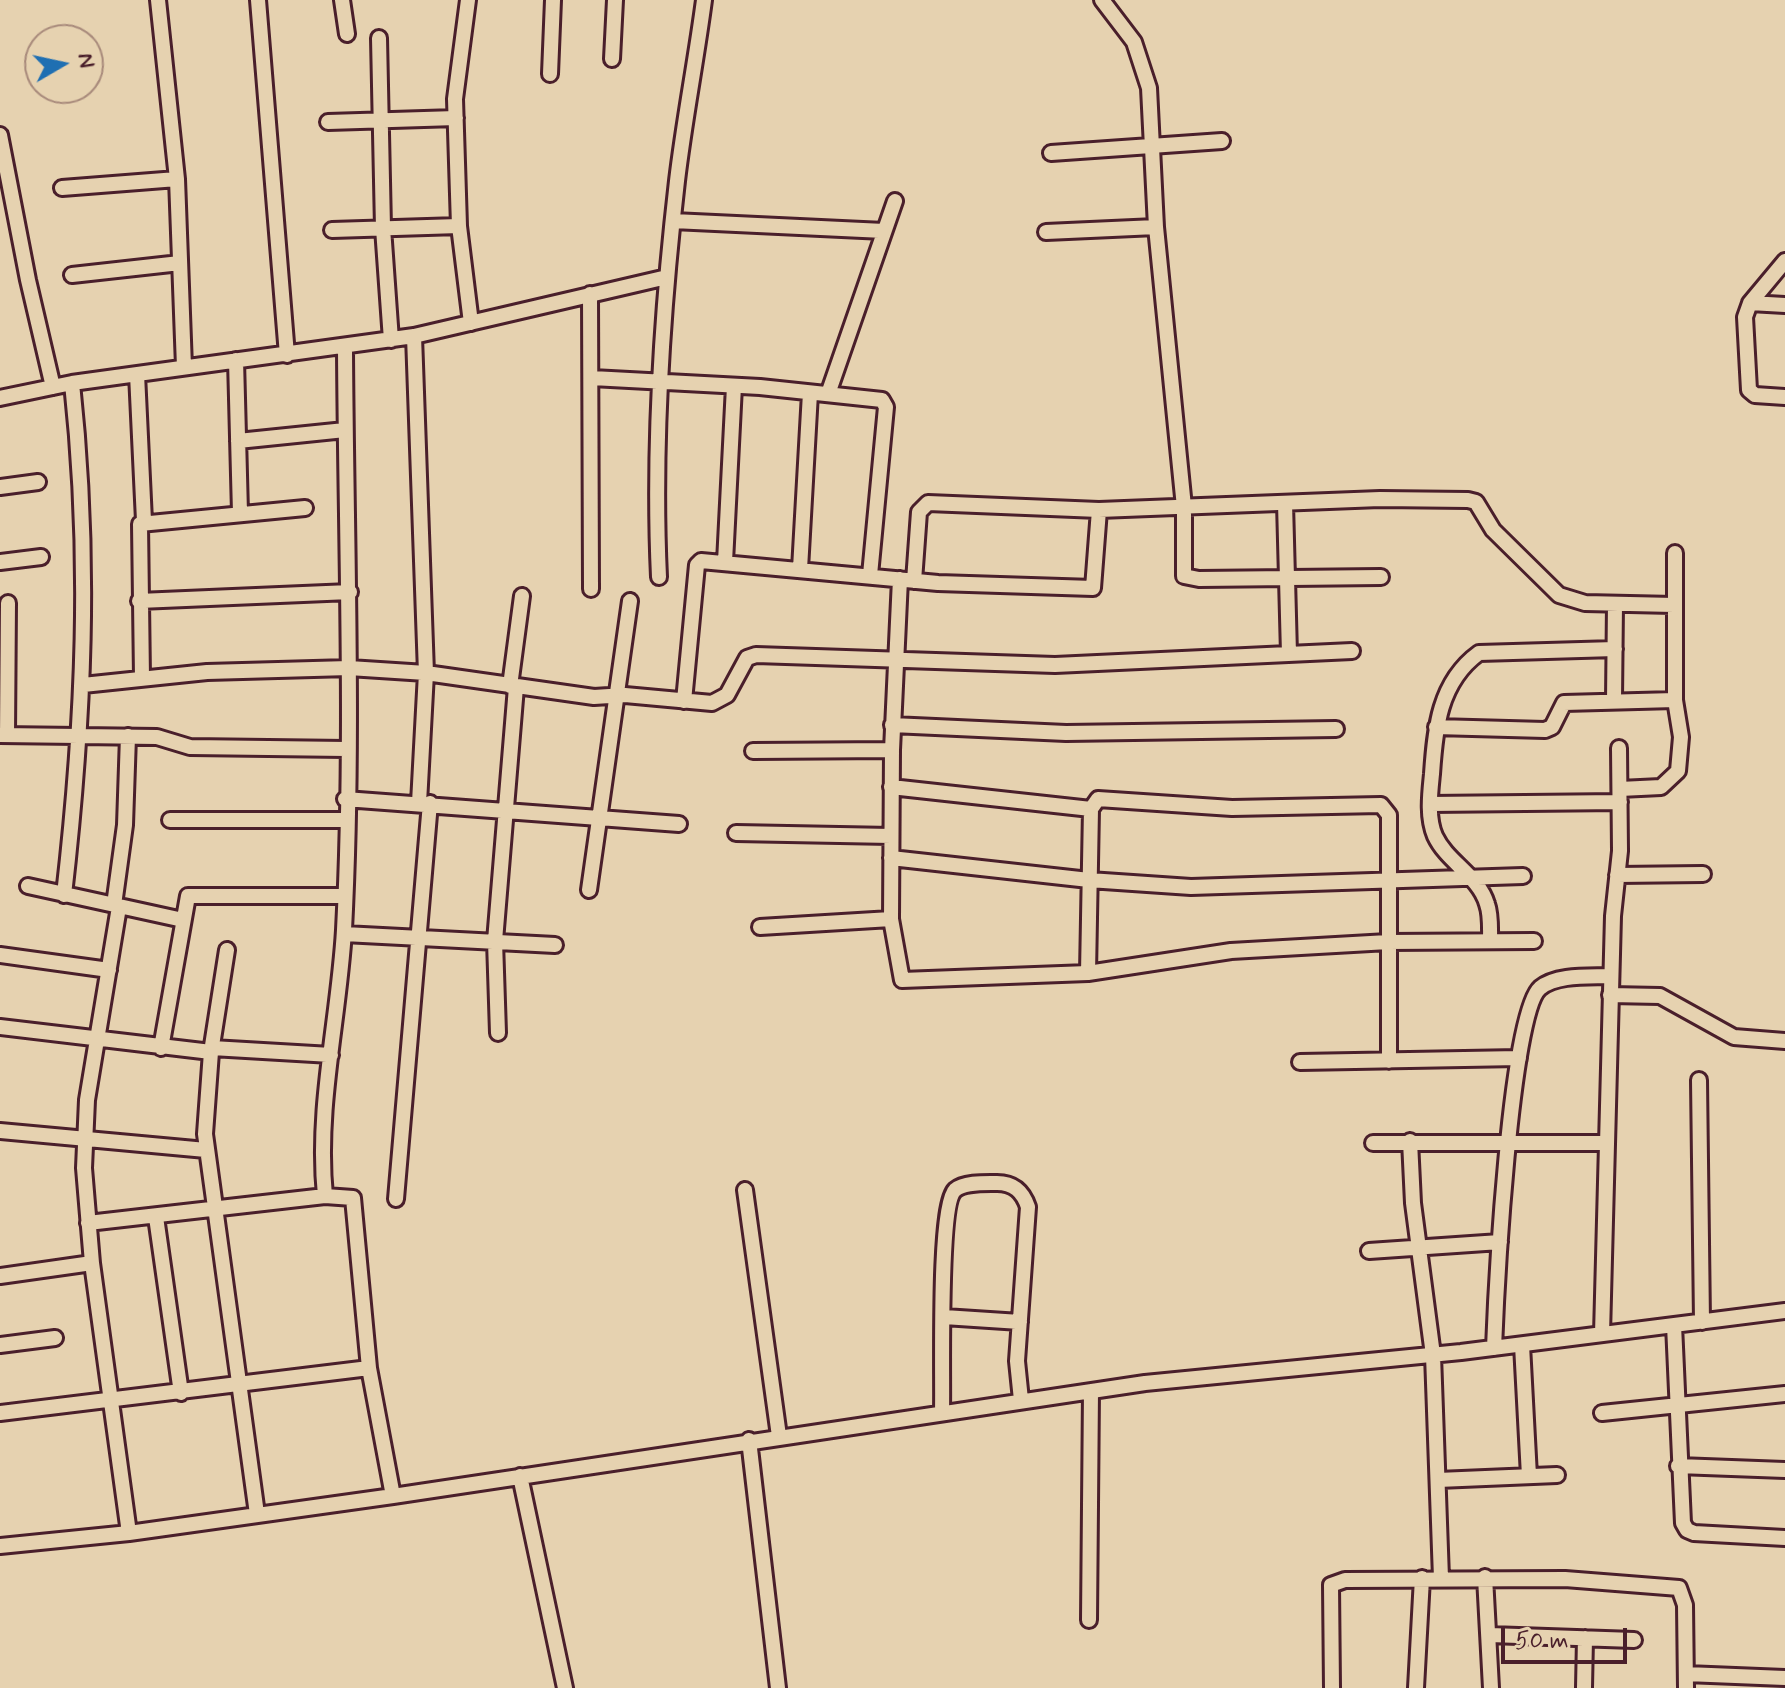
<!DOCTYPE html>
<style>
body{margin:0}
#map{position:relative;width:1785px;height:1688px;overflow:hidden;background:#e6d2b0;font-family:Mynerve,sans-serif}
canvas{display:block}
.north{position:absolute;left:24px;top:24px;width:80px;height:80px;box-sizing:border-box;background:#e6d2b0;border:2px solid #a88a7b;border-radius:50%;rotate:81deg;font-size:22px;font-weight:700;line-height:32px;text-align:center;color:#4a1f2b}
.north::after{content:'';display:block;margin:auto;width:28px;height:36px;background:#1f6fb2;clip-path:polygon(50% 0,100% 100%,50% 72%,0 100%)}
.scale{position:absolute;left:1501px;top:1628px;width:126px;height:36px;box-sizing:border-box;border:4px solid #4a1f2b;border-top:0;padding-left:10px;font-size:24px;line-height:28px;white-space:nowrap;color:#4a1f2b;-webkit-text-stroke:6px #e6d2b0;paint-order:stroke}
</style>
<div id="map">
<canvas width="1785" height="1688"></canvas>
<div class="north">N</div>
<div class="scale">50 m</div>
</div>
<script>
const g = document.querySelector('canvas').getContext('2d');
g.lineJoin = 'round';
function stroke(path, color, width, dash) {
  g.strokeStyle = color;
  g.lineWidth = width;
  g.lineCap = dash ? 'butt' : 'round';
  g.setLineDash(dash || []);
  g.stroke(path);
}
const minor = new Path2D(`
 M 158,0 L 177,179 L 184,367
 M 258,0 L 287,355
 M 342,0 L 347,34
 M 468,0 L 455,99 L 459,226 L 471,323
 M 1102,0 L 1134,42 L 1149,88 L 1156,227 L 1184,507 L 1184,576 L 1199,579 L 1381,577
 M 379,38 L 383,228 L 391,340
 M 612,59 L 615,0
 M 550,74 L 553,0
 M 328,122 L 456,118
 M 0,135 L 28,280 L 53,387
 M 1051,153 L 1222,141
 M 62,188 L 177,179
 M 673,221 L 884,231
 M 332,230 L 459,226
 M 1046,232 L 1156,227
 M 1785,261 L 1750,303 L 1745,317 L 1749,390 L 1755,395 L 1785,397
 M 72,275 L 180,263
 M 590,294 L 591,589
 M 1750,303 L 1785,305
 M 414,336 L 426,673 L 419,803
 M 236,360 L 240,513
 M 137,374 L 144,521
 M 592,378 L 760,387 L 882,400 L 886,407 L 870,575
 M 828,394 L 895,201
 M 0,398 L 72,383 L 414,336 L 667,277
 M 238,441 L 345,430
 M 0,487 L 38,482
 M 1285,503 L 1289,654
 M 0,562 L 41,557
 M 725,562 L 734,386
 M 800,569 L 810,393
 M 659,577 C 653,447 662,311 677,181 C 684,121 696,61 704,0
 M 900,579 L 892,750 L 891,919 L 902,980 L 1088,973 L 1231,951 L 1388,942 L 1534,941
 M 914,581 L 919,512 L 928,503 L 1099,510 L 1380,499 L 1468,500 L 1476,502 L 1493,530 L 1559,595 L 1585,603 L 1674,605
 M 139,601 L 350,592
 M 142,678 L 140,524 L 305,508
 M 83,685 L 207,672 L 349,668 L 426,673 L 594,697 L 625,695 L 712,703 L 727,695 L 747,658 L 756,655 L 1055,665 L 1352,651
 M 510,686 L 522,596
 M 1614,700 L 1615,604
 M 684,701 L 697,565 L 701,561 L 938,583 L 1093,588 L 1099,510
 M 892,725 L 1066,733 L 1336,729
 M 1436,727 L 1545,730 L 1552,727 L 1564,703 L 1675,700
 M 0,735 L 157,737 L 190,747 L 346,749
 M 7,735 L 8,603
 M 753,751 L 892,750
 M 891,787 L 1091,809
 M 1620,789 L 1661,787 L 1678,771 L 1681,737 L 1675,700 L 1675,553
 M 345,799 L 679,824
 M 1430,804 L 1620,802
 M 170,820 L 345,820
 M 736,833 L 891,836
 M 891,858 L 1089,880 L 1191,887 L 1523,876
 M 1617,875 L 1703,874
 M 28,886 L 183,920
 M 589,890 L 630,601
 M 64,895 C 84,720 91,558 72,383
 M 114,905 L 125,825 L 128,736
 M 119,907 L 87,1100 L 84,1168 L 92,1263 L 129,1533
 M 760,927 L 891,919
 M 344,934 L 555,945
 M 1490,941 C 1490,929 1491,915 1487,904 C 1479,876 1447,862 1435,836 C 1427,817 1430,794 1432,774 C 1435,729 1439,682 1479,653 L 1615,649
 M 227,950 L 211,1052 L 205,1134 L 257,1514
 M 0,955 L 109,970
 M 1088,973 L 1091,809 L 1098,799 L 1232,808 L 1381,805 L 1389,815 L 1389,1061
 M 1610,995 L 1660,996 L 1734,1037 L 1785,1041
 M 0,1027 L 211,1052
 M 498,1033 L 495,941 L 516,687
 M 161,1048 L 188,896 L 345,896
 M 212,1048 L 331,1055
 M 1300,1062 L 1519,1058
 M 1699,1080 L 1702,1322
 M 0,1131 L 206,1150
 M 1410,1141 L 1413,1203 L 1433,1355 L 1441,1578
 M 1373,1143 L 1606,1143
 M 745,1190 L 779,1436
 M 325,1196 C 316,1107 339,1018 344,930 C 354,736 346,542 345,348
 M 396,1199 L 430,803
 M 156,1217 L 181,1393
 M 88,1223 L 325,1196 L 353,1198 L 369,1368 L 393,1496
 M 1369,1251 L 1500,1242
 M 0,1276 L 92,1263
 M 944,1317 L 1020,1322
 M 1674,1325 L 1683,1523 L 1687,1530 L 1694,1533 L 1785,1538
 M 1602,1334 L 1613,916 L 1620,851 L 1619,748
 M 0,1345 L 55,1338
 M 1522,1345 L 1529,1476
 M 1494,1348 C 1496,1295 1510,1014 1540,988 C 1557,974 1590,977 1611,976
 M 942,1412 C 943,1379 938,1206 955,1190 C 964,1182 986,1183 997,1183 C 1014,1183 1023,1192 1028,1207 L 1017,1361 L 1021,1400
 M 0,1413 L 369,1368
 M 1602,1413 L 1785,1394
 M 749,1440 L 778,1688
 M 1678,1466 L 1785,1470
 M 520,1476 L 565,1688
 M 1438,1480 L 1557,1475
 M 0,1546 L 129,1533 L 393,1496 L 1145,1383 L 1461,1352 L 1785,1311
 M 1485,1577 L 1491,1688
 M 1089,1620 L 1091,1391
 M 1490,1635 L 1634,1640
 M 1686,1674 L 1785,1678
 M 1332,1688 L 1331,1585 L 1345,1580 L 1565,1579 L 1679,1588 L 1685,1605 L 1686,1688
 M 1416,1688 L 1422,1578
 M 1584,1688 L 1585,1638`);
stroke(minor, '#4a1f2b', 20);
stroke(minor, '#e6d2b0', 14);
</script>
